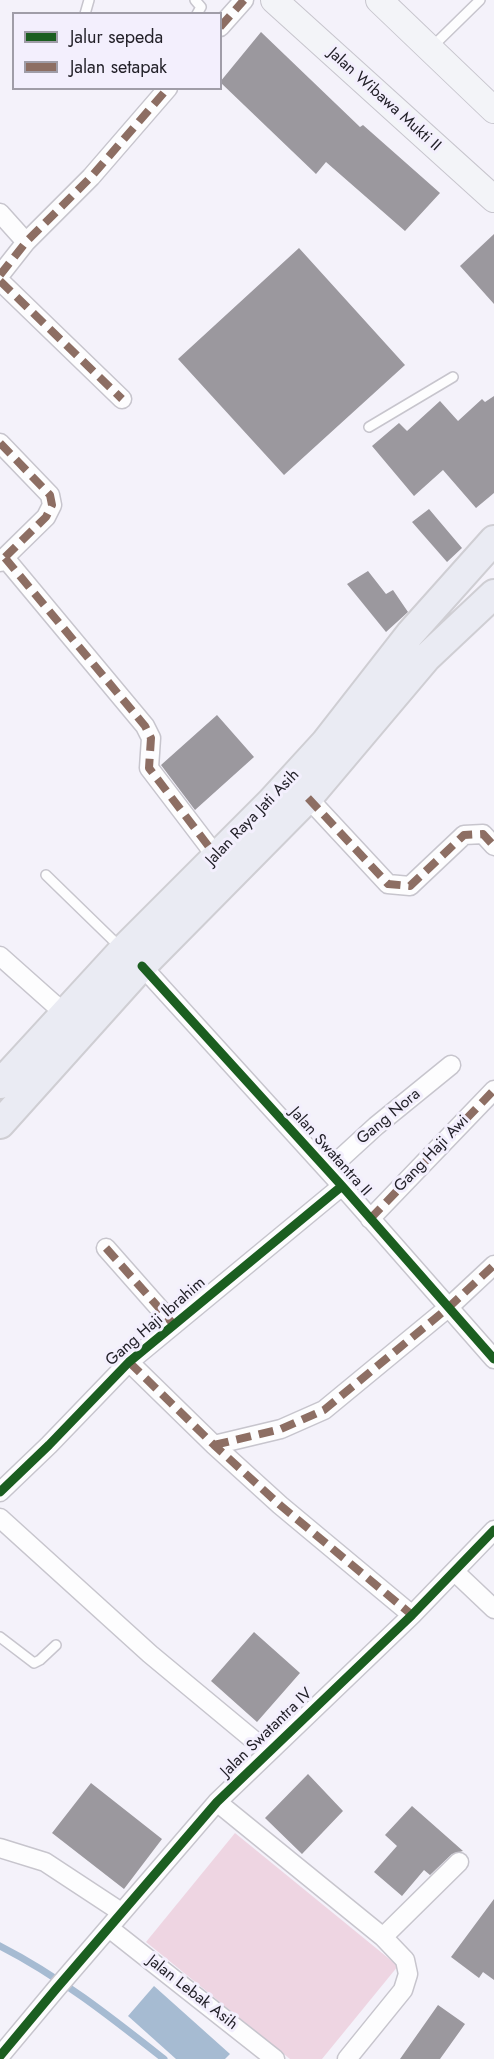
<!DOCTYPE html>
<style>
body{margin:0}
#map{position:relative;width:494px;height:2059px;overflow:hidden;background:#f4f2fa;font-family:Jost,sans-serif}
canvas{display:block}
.legend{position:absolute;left:12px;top:12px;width:210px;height:78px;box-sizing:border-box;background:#f3effd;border:2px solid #a09da8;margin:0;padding:8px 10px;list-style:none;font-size:18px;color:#232129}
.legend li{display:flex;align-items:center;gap:12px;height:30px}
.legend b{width:30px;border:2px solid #a09da8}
</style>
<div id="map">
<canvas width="494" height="2059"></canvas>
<ul class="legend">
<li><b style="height:8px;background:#1b5e20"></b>Jalur sepeda</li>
<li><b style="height:8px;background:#8d6e63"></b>Jalan setapak</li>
</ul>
</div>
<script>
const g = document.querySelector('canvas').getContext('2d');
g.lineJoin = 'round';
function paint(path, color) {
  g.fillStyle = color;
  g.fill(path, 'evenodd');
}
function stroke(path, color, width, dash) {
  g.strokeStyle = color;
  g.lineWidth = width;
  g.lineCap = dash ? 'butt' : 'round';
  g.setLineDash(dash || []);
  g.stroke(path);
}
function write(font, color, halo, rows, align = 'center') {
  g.font = font + ' Jost,sans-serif';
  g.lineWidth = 6;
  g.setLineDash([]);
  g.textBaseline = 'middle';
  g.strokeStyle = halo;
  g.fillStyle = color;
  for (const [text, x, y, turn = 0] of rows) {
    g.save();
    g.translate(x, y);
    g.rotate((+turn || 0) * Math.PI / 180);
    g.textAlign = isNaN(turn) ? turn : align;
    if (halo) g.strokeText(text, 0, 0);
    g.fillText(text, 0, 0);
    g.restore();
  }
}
const green = new Path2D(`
 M 235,1833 L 398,1966 L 322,2059 L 290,2059 L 146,1942 Z`);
const water = new Path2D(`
 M 154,1986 L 230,2054 L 225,2059 L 176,2059 L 128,2016 Z`);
const stream = new Path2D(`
 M 0,1946 C 59,1976 112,2018 164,2059`);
const building = new Path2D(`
 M 261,32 L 360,127 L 363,125 L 440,193 L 405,231 L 326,162 L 316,174 L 220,82 Z
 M 494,234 L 494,304 L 460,266 Z
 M 299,248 L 405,365 L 284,475 L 178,359 Z
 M 494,396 L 494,493 L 476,508 L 443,470 L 414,496 L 372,446 L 399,423 L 407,431 L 440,401 L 458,421 L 482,399 L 485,402 Z
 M 429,509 L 462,548 L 447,562 L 412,522 Z
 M 368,571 L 386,594 L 393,590 L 408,612 L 386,632 L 347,584 Z
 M 217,715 L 254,757 L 195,810 L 161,765 Z
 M 254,1632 L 300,1673 L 257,1722 L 211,1681 Z
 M 308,1774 L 343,1811 L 302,1854 L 265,1818 Z
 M 91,1783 L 162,1839 L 124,1889 L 52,1833 Z
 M 412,1806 L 463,1851 L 452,1854 L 430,1875 L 424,1870 L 402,1896 L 374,1872 L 397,1846 L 385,1835 Z
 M 494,1899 L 494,1980 L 483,1972 L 479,1978 L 451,1957 Z
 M 438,2005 L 465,2024 L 440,2059 L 400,2059 Z`);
const lane = new Path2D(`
 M 195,0 L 201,7 L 197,14
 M 85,14 L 89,0
 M 432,47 L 480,0
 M 369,427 L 453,377
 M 46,875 L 121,948
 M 0,1637 L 34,1663 L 40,1660 L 56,1645`);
const street = new Path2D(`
 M 220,27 L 244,0
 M 0,213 L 26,242
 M 0,275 L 26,242 L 91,177 L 168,88
 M 0,281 L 122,399
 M 0,443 L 50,495 L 52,505 L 46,517 L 0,562
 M 5,558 L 145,726 L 151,738 L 149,768 L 216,856
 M 308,798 L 388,884 L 410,886 L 464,835 L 483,834 L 494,846
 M 0,956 L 64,1013
 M 142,966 L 342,1186 L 494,1359
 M 328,1170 L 376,1126 L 451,1065
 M 370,1219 L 494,1090
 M 106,1248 L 174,1325
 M 129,1362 L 214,1445 L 280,1505 L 412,1615
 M 214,1445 L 281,1429 L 324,1410 L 449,1307 L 494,1265
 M 0,1492 L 49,1445 L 129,1362 L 342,1186
 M 0,1518 L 150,1654 L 268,1752
 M 455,1572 L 494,1609
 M 217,1802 L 383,1937 L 405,1960 L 408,1974 L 403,1990 L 347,2059
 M 0,1848 L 45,1862 L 121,1912
 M 109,1928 L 275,2059
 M 383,1937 L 459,1862
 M 0,2056 L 56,1989 L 217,1802 L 412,1615 L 494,1530`);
const secondary = new Path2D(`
 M 274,0 L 494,199
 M 379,0 L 494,110`);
const primary = new Path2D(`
 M 0,1084 L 123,950 L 271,802 L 325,743 L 410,634 L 494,540
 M 0,1124 L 142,966 L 308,798 L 427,657 L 494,594`);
const quiet = new Path2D(`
 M 220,27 L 244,0
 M 0,275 L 26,242 L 91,177 L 168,88
 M 0,281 L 122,399
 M 0,443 L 50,495 L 52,505 L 46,517 L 0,562
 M 5,558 L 145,726 L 151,738 L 149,768 L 216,856
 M 308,798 L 388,884 L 410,886 L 464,835 L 483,834 L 494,846
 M 370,1219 L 494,1090
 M 106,1248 L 174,1325
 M 129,1362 L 214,1445 L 280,1505 L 412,1615
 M 214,1445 L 281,1429 L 324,1410 L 449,1307 L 494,1265`);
const cycleway = new Path2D(`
 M 142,966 L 342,1186 L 494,1359
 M 0,1492 L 49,1445 L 129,1362 L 342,1186
 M 0,2056 L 56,1989 L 217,1802 L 412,1615 L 494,1530`);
const streetNames = [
 ["Jalan Wibawa Mukti II",384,100,42],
 ["Jalan Raya Jati Asih",253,818,-46],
 ["Gang Nora",389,1117,-40],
 ["Jalan Swatantra II",330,1152,48],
 ["Gang Haji Awi",432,1154,-46],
 ["Gang Haji Ibrahim",156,1322,-41],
 ["Jalan Swatantra IV",267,1733,-44],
 ["Jalan Lebak Asih",192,1993,38]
];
paint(green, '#eed5e2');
paint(water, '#a6bbd2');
stroke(stream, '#a6bbd2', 7);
paint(building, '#9b989e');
stroke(lane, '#c7c5cd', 12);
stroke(street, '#c7c5cd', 21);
stroke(secondary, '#c7c5cd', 28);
stroke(primary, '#cfced3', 32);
stroke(lane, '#fdfdfe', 9);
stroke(street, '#fdfdfe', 18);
stroke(secondary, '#f3f4f8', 26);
stroke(primary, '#eaebf3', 28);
stroke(quiet, '#8d6e63', 8, [15, 8]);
stroke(cycleway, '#1b5e20', 9);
write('16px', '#232129', '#f3effd', streetNames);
</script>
